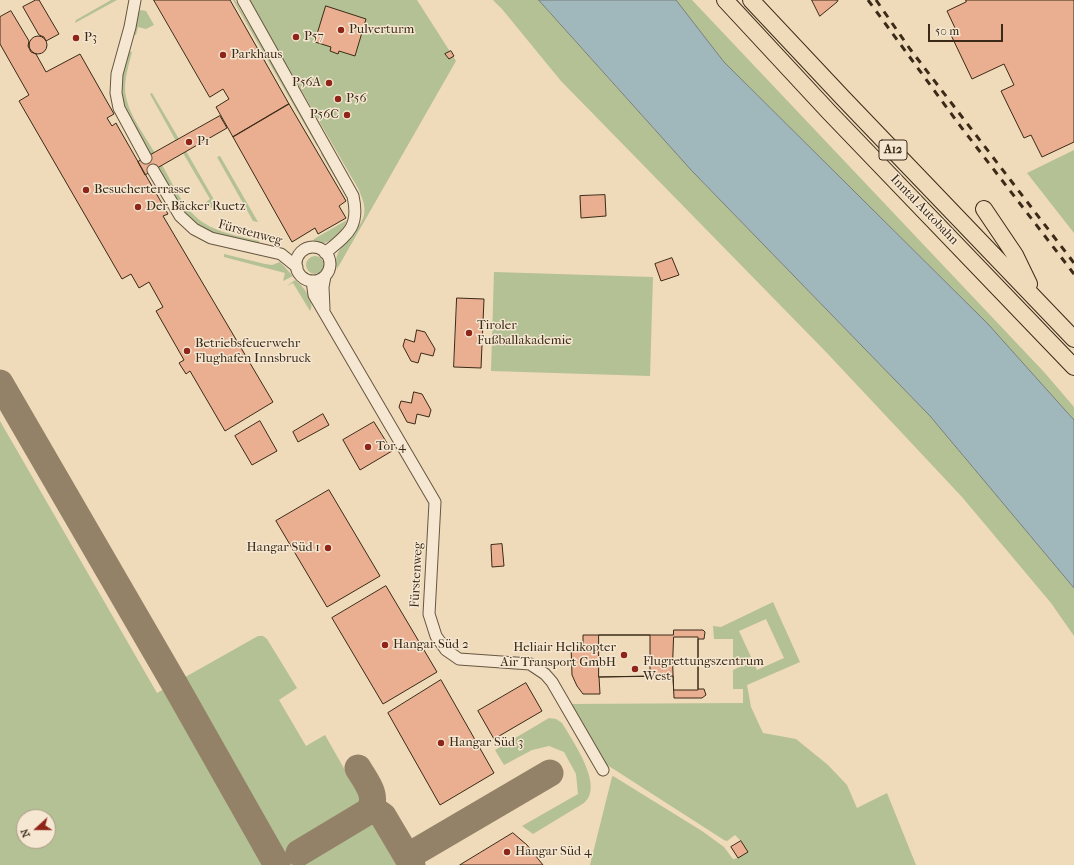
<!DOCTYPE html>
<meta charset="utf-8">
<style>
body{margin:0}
#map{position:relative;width:1074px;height:865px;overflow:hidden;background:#efdaba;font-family:"IM FELL French Canon",serif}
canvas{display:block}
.north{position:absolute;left:16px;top:809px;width:40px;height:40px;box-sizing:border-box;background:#f5e7d2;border:1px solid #aa9b87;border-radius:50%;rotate:249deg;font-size:11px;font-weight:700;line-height:16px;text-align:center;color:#3a2a17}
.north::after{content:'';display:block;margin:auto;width:14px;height:18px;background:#8f2418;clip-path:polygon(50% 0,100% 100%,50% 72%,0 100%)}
.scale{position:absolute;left:928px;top:24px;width:75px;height:18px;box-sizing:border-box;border:2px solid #3a2a17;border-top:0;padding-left:5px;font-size:12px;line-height:14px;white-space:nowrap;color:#3a2a17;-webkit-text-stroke:3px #f5e7d2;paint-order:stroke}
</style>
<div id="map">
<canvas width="1074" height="865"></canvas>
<div class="north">N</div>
<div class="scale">50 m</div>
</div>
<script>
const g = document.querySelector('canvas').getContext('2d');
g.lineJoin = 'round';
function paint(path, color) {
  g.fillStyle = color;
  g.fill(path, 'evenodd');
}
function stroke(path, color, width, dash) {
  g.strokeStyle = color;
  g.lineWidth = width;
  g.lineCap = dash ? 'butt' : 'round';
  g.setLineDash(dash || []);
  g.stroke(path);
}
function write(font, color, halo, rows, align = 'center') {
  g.font = font + ' "IM FELL French Canon",serif';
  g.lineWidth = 3;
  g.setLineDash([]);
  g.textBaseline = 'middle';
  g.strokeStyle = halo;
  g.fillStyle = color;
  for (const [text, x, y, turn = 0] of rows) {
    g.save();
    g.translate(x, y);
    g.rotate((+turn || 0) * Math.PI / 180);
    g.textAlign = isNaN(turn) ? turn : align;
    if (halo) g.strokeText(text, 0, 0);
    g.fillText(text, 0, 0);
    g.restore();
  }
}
const green = new Path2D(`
 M 111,0 L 117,0 L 75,23 L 76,20 Z
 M 233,0 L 235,0 L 337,176 L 346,196 L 321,154 L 322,152 L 318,145 L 317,146 Z
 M 249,0 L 417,0 L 456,61 L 337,269 C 330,247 360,234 364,215 C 366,206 362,198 359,190 Z
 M 493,0 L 539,0 L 692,171 L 930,416 L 1074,588 L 1074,636 L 1051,603 L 962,497 L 826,352 L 561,81 L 502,9 Z
 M 676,0 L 692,0 L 1044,372 L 1074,407 L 1074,420 L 988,324 L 724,62 Z
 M 141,10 L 146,11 L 154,25 L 146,29 L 138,27 L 136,35 L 133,34 L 137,12 Z
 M 128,51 L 132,52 C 129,64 125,76 125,89 C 126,112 144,134 155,153 L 151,155 L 123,102 L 122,78 Z
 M 152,93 L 179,139 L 176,141 L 150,94 Z
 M 1074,150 L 1074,233 L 1027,173 Z
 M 186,151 L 221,212 L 216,211 L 205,203 L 210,199 L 183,153 Z
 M 220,156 L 258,222 L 253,221 L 217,157 Z
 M 162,165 C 172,182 181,204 196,217 C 212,232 239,236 259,241 L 259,245 C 241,241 219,238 203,228 C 181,215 170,188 158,167 Z
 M 347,220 C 343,232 328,248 314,242 L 314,239 Z
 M 224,254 L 265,264 L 272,265 L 280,262 L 293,276 L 283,281 L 285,273 L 224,257 Z
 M306 265a9 9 0 1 1 18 0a9 9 0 1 1-18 0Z
 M 494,272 L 653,277 L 650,376 L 491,371 Z
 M 295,280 C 303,286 316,302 310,311 L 293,283 L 287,286 Z
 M 0,421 L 157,693 L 258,636 L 263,636 L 267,639 L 297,688 L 279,700 L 306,746 L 325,735 L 399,865 L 0,865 ZM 24,817 L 48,817 L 48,841 L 24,841 Z
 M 773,602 L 800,662 L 747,685 L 751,707 L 763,733 L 796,739 L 828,765 L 847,785 L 857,808 L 887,793 L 916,865 L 590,865 L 612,777 L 613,776 L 702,831 L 724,847 L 733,859 L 738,858 L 741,841 L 735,835 L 727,841 L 724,840 L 601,761 L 568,704 L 743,703 L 743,689 L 733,689 L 733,670 L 753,661 L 757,670 L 784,658 L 766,619 L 739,631 L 751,657 L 733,665 L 733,639 L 714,639 L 713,626 L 721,627 Z
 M 549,718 L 556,719 L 562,723 C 572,740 605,786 584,803 L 533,834 L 522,826 L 578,794 L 576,774 L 564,752 L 549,746 L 532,750 L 504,765 L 495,750 Z`);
const water = new Path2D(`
 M 539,0 L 676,0 L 724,62 L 988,324 L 1074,420 L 1074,588 L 930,416 L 692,171 Z`);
const taxiway = new Path2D(`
 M 0,383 L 174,683 L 277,865
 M 358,768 C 366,782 379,796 369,811
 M 417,851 L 550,773
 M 299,853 L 369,811 L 376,811 L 383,816 L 412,865`);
const building = new Path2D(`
 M 36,0 L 39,0 L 59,34 L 46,41 L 44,37 L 39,35 L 23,7 Z
 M 154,0 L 230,0 L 289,104 L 233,137 L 216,107 L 229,99 L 223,89 L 210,97 Z
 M 812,0 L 838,0 L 837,2 L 820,16 Z
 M 966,0 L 1074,0 L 1074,142 L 1042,157 L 1031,135 L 1024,138 L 1001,91 L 1014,85 L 1004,64 L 972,79 L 950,33 L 956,30 L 947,11 L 966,2 Z
 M 326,6 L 366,19 L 355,56 L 339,51 L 338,54 L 330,51 L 331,47 L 315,42 Z
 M 11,11 L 29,41 L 28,46 L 31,52 L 36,54 L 46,72 L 80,54 L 114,114 L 107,118 L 112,126 L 116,123 L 117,125 L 168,214 L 163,216 L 273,402 L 225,431 L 190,371 L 186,374 L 179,363 L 184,360 L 156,311 L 163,307 L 149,282 L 139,288 L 131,274 L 122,279 L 19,101 L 29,95 L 0,44 L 0,17 Z
 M29 45a9 9 0 1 1 18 0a9 9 0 1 1-18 0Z
 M 451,51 L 454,56 L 449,59 L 445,54 Z
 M 289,104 L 346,201 L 339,206 L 346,218 L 318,234 L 315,228 L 292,242 L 233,137 Z
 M 220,116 L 227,128 L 145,175 L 138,162 Z
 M 605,195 L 606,216 L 581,218 L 580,196 Z
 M 672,258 L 679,275 L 661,281 L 655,264 Z
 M 457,298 L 484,299 L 481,368 L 454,367 Z
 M 417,330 L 425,332 L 435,349 L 433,356 L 421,353 L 418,363 L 411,361 L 403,346 L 405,339 L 414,342 Z
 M 414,392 L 422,394 L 431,410 L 429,417 L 417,414 L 415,424 L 407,422 L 399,407 L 401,401 L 411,403 Z
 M 323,414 L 329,425 L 298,442 L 293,432 Z
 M 260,421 L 277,451 L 252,465 L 235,436 Z
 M 374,422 L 392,451 L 360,470 L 343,440 Z
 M 329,490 L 380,576 L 327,607 L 276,521 Z
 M 502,544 L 504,566 L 492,567 L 491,545 Z
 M 386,586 L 437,672 L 383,704 L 332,618 Z
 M 674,630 L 703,630 L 705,632 L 704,639 L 698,639 L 698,689 L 704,689 L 706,695 L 702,698 L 674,698 L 673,676 L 599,677 L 600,694 L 583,694 L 577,686 L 572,675 L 571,646 L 583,646 L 583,635 L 673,635 Z
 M 599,635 L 650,635 L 650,676 L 599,677 Z
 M 674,637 L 698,637 L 698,663 L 673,663 Z
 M 673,663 L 698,663 L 698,690 L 674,690 Z
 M 441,680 L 494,773 L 440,805 L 388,713 Z
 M 526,683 L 542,711 L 494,739 L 478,711 Z
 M 513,833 L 527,845 L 543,865 L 460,865 Z
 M 741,841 L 748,852 L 738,858 L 731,847 Z`);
const minor = new Path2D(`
 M 135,0 L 130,27 L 117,74 L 116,93 L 119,108 L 146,158
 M 243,0 L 353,196 C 360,227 348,234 325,253
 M 153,170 L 180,216 L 194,229 L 211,238 L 281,254 L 297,267
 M296 264a17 17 0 1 1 34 0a17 17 0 1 1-34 0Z
 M 312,281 L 314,295 L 435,502 L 429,614 L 436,636 L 446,650 L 459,659 L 530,664 L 545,674 L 552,682 L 603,770
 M 324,309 L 323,287 L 325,276`);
const highway = new Path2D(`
 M 725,0 L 829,112 L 1074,367
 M 751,0 L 843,98 L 1074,339
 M 984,209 L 1015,255 L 1029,284`);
const rail = new Path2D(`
 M 868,0 L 958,123 L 1074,274
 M 876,0 L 910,49 L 1074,263`);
const markers = [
 [341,30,4,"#8f2418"],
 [296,37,4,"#8f2418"],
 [76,38,4,"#8f2418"],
 [223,55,4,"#8f2418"],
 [329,83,4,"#8f2418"],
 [338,99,4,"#8f2418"],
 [347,115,4,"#8f2418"],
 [189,142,4,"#8f2418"],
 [86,190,4,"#8f2418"],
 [138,207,4,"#8f2418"],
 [469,333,4,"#8f2418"],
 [187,351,4,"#8f2418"],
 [368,447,4,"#8f2418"],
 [328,548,4,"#8f2418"],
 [385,645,4,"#8f2418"],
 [624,655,4,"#8f2418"],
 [635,669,4,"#8f2418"],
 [441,743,4,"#8f2418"],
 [507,852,4,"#8f2418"]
];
const shields = [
 [893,150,28]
];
const shieldNames = [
 ["A12",893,150]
];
const poiNames = [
 ["Pulverturm",349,30],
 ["P57",304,37],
 ["P3",84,38],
 ["Parkhaus",231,55],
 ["P56A",321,83,"right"],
 ["P56",346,99],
 ["P56C",339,115,"right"],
 ["P1",197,142],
 ["Besucherterrasse",94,190],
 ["Der Bäcker Ruetz",146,207],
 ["Tiroler",477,326],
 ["Fußballakademie",477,341],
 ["Betriebsfeuerwehr",195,344],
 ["Flughafen Innsbruck",195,359],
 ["Tor 4",376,447],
 ["Hangar Süd 1",320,548,"right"],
 ["Hangar Süd 2",393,645],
 ["Heliair Helikopter",616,648,"right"],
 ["Air Transport GmbH",616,663,"right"],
 ["Flugrettungszentrum",643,662],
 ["West",643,677],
 ["Hangar Süd 3",449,743],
 ["Hangar Süd 4",515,852]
];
const streetNames = [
 ["Inntal Autobahn",924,210,46],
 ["Fürstenweg",250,233,15],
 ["Fürstenweg",417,575,-87]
];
paint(green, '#b4c194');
paint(water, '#a0b7bc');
stroke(water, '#777f7a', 1);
stroke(taxiway, '#948268', 27);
paint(building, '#e9af90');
stroke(building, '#3a2a17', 1);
stroke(minor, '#675640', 13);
stroke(highway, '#3a2a17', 18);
stroke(minor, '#f5e7d2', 11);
stroke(highway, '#efdaba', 16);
stroke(rail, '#3a2a17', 3, [7, 7]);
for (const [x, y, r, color] of markers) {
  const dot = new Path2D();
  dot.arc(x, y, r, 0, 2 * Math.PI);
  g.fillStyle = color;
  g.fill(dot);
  stroke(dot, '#f5e7d2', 1.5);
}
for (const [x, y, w] of shields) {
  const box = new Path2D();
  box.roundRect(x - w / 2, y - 10, w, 20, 3);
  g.fillStyle = '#f5e7d2';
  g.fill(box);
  stroke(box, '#3a2a17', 1);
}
write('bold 12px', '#3a2a17', null, shieldNames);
write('13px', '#3a2a17', '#f5e7d2', poiNames, 'left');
write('13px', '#3a2a17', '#f5e7d2', streetNames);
</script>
